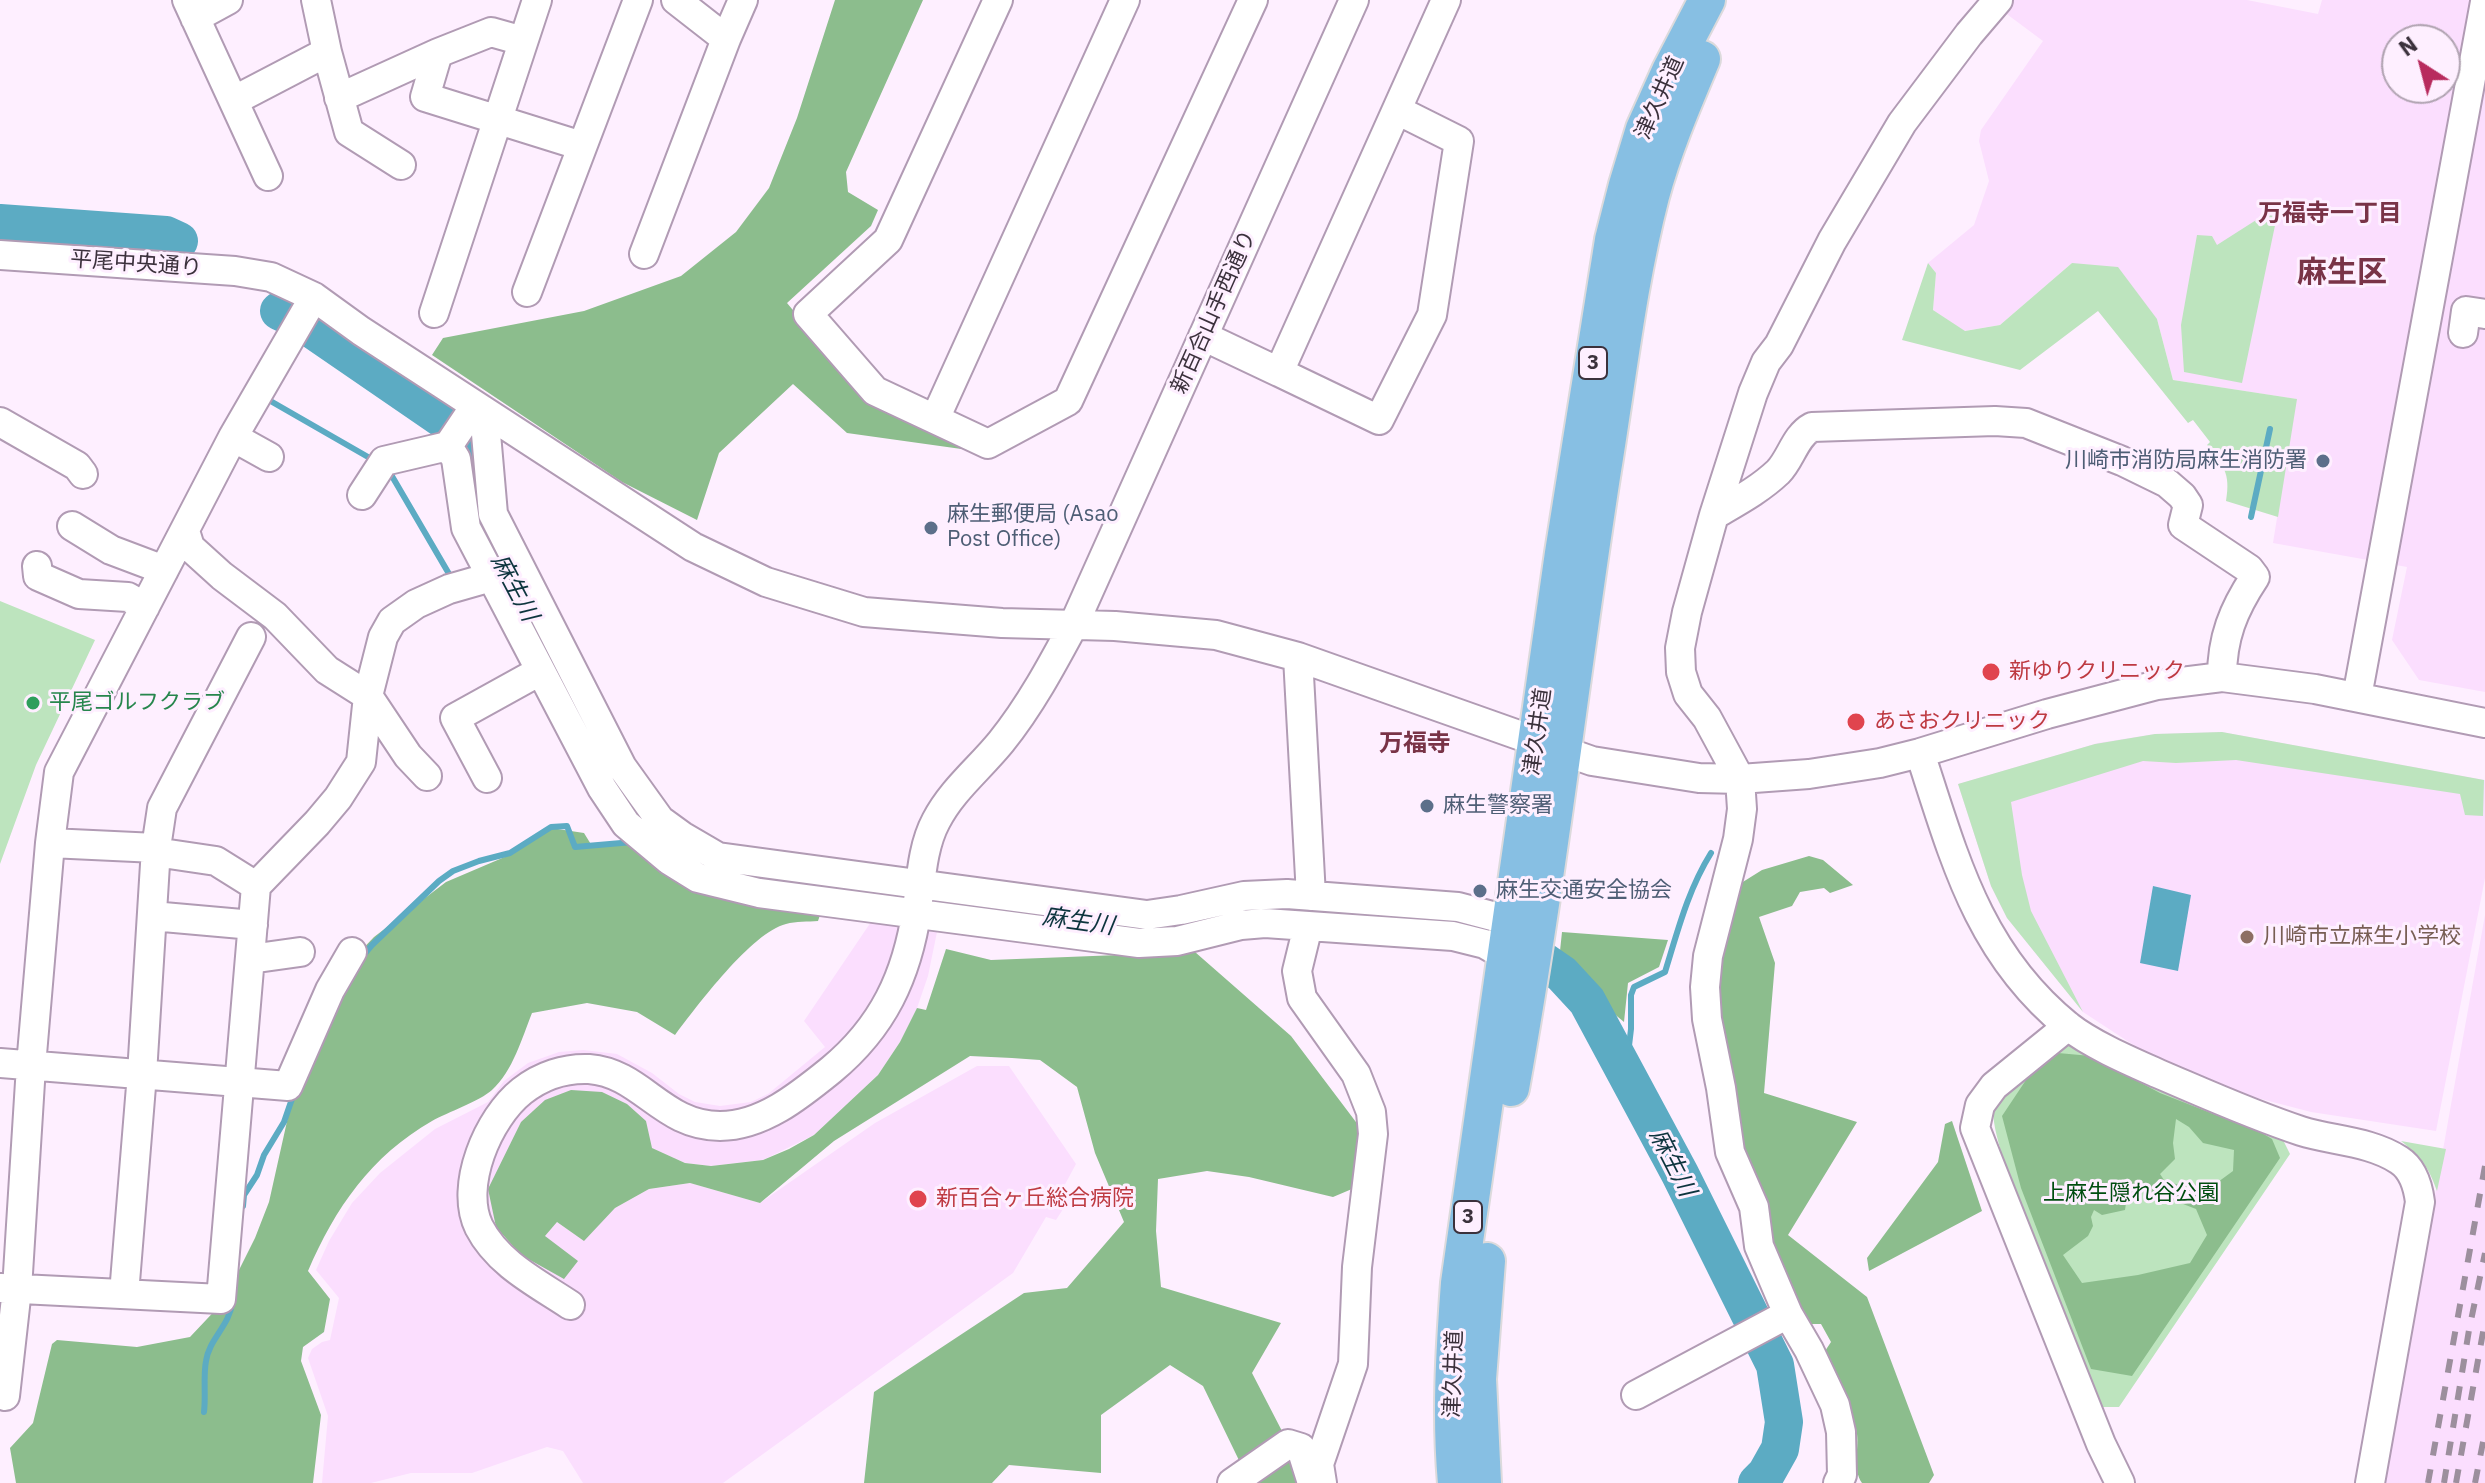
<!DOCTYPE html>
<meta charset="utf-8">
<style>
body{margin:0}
#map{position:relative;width:2485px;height:1483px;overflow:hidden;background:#feefff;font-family:"IBM Plex Sans",sans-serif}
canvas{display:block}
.north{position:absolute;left:2381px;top:24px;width:80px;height:80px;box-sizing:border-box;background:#feefff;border:2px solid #b0a3b1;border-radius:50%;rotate:324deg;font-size:22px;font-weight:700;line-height:32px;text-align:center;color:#3b313c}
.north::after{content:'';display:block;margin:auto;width:28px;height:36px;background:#b82b5e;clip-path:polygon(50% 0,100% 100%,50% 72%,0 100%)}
</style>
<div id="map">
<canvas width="2485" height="1483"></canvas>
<div class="north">N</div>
</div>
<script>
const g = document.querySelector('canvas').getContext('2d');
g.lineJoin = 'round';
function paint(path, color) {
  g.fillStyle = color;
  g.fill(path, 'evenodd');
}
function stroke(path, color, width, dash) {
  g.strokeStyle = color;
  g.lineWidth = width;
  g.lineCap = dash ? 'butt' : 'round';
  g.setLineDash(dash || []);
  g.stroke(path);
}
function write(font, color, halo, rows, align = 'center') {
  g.font = font + ' "IBM Plex Sans","Noto Sans JP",sans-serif';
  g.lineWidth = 6;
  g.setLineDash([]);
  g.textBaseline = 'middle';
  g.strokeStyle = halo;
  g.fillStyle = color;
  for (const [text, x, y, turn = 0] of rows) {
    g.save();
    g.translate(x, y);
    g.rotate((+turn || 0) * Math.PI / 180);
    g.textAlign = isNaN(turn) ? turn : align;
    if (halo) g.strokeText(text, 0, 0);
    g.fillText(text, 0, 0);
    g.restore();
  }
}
const built = new Path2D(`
 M 2013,0 L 2247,0 L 2318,14 L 2322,0 L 2485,0 L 2485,692 L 2419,680 L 2392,640 L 2407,567 L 2273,543 L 2296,399 L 2173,380 L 2157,319 L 2072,263 L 2000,325 L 1964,331 L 1933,310 L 1936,273 L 1928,263 L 1974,225 L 1989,181 L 1979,141 L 1981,130 L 2043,41 L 2004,12 ZM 2397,40 L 2445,40 L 2445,88 L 2397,88 Z
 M 2222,732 L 2485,780 L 2485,878 L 2436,1131 L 2311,1112 L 2242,1094 L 2138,1048 L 2083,1012 L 2007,918 L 1991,886 L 1958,784 L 2098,743 L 2155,734 Z
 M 2485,915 L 2485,1483 L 2384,1483 L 2452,1099 Z
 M 885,918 L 896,926 L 937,932 L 928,976 L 917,1008 L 900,1042 L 878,1075 L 814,1135 L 763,1160 L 711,1166 L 685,1163 L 651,1148 L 646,1121 L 521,1122 L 506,1154 L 544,1237 L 557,1222 L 584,1240 L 615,1208 L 649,1189 L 690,1183 L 760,1203 L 875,1123 L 977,1066 L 1009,1066 L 1076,1164 L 1063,1188 L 1072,1195 L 1056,1220 L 1046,1217 L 1013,1273 L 723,1483 L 583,1483 L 563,1451 L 547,1447 L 472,1473 L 411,1473 L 371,1483 L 322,1483 L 328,1416 L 308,1358 L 312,1349 L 322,1342 L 330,1340 L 339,1298 L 316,1270 L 329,1241 L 352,1203 L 380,1173 L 435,1129 L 488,1102 L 504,1081 L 528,1063 L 559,1052 L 583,1050 L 617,1054 L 652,1073 L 679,1094 L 695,1102 L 720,1106 L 751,1102 L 768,1094 L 825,1047 L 804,1021 L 873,919 Z`);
const green = new Path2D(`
 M 2264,215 L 2277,216 L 2242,383 L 2184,372 L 2181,325 L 2197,235 L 2212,236 L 2217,245 Z
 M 1928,263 L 1936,273 L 1933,310 L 1965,331 L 2000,325 L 2072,263 L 2118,267 L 2157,319 L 2173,380 L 2297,399 L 2278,517 L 2226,501 C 2231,472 2223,466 2207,445 L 2210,442 L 2193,420 L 2188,423 L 2098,311 L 2020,370 L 1902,340 Z
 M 0,601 L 95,640 L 36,765 L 0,864 Z
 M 2222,732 L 2484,780 L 2483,816 L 2465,815 L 2460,794 L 2236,760 L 2176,763 L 2143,761 L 2011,802 L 2022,875 L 2031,911 L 2083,1012 L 2007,918 L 1991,886 L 1958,784 L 2095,744 L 2155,734 Z
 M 2070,1038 L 2113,1065 L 2198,1106 L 2281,1136 L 2290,1154 L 2119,1407 L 2100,1407 C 2083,1364 1984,1137 1994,1108 C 2001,1086 2050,1054 2070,1038 Z
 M 2401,1141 L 2446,1149 L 2437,1191 C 2428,1166 2422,1158 2401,1141 Z`);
const forest = new Path2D(`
 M 835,0 L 923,0 L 846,172 L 848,192 L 878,210 L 871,226 L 787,303 L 869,401 L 990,453 L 847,433 L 793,384 L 719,453 L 697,520 L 622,482 L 432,355 L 443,338 L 584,311 L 681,276 L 736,232 L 769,188 L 797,118 Z
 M 551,828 L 584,833 L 592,846 L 631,844 L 822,909 L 818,921 C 808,922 796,921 786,924 C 752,932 697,1006 675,1035 L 637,1012 L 587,1003 L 532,1013 C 522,1038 513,1071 492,1090 C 480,1101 448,1112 432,1121 C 371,1156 335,1208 308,1271 L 330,1299 L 324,1332 L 303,1347 L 301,1361 L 321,1415 L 313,1483 L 16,1483 L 10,1448 L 33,1423 L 52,1344 L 57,1340 L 137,1347 L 190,1337 L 223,1302 L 255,1238 L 269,1202 L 294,1090 L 352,960 L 374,937 L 446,882 L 507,856 Z
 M 1809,856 L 1823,860 L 1853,885 L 1830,893 L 1824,888 L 1800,892 L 1792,906 L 1759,917 L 1775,963 L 1764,1093 L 1857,1122 L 1788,1235 L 1867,1297 L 1934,1475 L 1929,1483 L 1862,1483 C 1852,1468 1859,1451 1857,1434 C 1853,1408 1836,1376 1825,1351 L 1831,1342 L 1821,1324 L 1811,1324 L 1804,1312 L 1799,1315 L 1742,1165 L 1711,992 L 1730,890 L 1762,870 Z
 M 1562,932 L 1668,940 L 1659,967 L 1628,983 L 1624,1022 L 1612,1012 L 1590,980 L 1560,951 Z
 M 946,949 L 991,960 L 1195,952 L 1291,1036 L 1365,1134 L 1359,1186 L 1333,1197 L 1249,1177 L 1207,1171 L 1158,1179 L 1156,1231 L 1161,1287 L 1281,1323 L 1252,1373 L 1298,1462 L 1304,1483 L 1250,1483 L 1203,1386 L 1170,1365 L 1101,1415 L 1101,1473 L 1009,1465 L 992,1483 L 864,1483 L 874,1392 L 1024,1293 L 1067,1288 L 1124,1222 L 1095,1153 L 1077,1087 L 1040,1060 L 1012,1058 L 970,1056 L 834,1141 L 760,1203 L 690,1183 L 649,1189 L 615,1208 L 584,1241 L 557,1222 L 545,1236 L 578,1261 L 564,1279 L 521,1255 L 496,1227 L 488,1189 L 521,1122 L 545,1100 L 571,1090 L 602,1092 L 627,1104 L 646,1121 L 652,1148 L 685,1163 L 711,1166 L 763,1160 L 789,1149 L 814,1135 L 878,1075 L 900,1042 L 917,1008 L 926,1010 Z
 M 2058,1053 L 2091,1056 L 2160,1093 L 2262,1133 L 2272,1139 L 2280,1158 L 2132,1376 L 2091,1369 L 2021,1188 L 2002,1116 L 2028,1077 ZM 2176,1119 L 2189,1127 L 2203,1143 L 2234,1150 L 2233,1171 L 2203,1193 L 2164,1180 L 2160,1174 L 2175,1159 L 2173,1143 ZM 2129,1183 L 2196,1209 L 2207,1235 L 2190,1263 L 2138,1275 L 2082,1283 L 2063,1255 L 2088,1236 L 2093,1226 L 2091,1217 L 2094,1210 L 2102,1215 L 2125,1210 Z
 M 1952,1121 L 1982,1211 L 1869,1271 L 1867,1258 L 1938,1162 L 1945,1124 Z`);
const water = new Path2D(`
 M 2153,886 L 2191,895 L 2178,971 L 2140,963 Z`);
const stream = new Path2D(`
 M 267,399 L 375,461
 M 389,471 L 452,579
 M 2251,517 L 2270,429
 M 361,958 L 372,945 L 439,881 L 453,871 L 479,861 L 510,853 L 551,827 L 567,826 L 575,847 L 633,842
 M 1626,1071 L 1631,1029 L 1631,995 L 1634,987 L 1665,972 C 1678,930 1688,890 1711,853
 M 243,1206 L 244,1195 L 257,1175 L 264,1155 L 284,1122 L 294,1093
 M 204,1412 C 206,1396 203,1376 206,1361 C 209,1339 230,1325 232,1303`);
const river = new Path2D(`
 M 0,223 L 166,235 L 179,241
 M 279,311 L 300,321 L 466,435 L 472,447 L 480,523 L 613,776 C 629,804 647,833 676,850 C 692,859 710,864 727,869 C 788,886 852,891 915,900
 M 1194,926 L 1241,911 L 1279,908 L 1385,919
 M 1504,938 L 1517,943 L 1562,974 L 1587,1001 L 1680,1174 L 1775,1365 L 1784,1422 L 1780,1449 L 1766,1474 L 1757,1483`);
const minor = new Path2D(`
 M 187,0 L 268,176
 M 316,0 L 327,52 L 349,132 L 401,165
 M 676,0 L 726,39
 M 998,0 L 888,240 L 808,314 L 875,391 L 988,444 L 1068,401 L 1253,0
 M 195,18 L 228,0
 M 438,53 L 491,32 L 523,41
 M 339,98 L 438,53 L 425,97 L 582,146
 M 235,100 L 327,52
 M 644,254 L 726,39 L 743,0
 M 0,255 L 235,271 L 271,277 L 314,297 L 361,331 L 693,547 L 766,582 L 864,612 L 1002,623 L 1115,626 L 1216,635 L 1298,657 L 1592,761 L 1699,778 L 1740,779 L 1809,774 L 1880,763 L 1920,753 L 2047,714 L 2157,685 L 2222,677 L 2315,689 L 2485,723
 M 527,292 L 638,0
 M 434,313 L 537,0
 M 2463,333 L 2466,311 L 2485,314
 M 1203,336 L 1279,372 L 1446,0
 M 1279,372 L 1379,420 L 1432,315 L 1459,141 L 1397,110
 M 475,406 L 448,446 L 456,459 L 466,528 L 602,788 L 626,824 L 669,860 L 698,878 L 759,893 L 1139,943 L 1177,941 L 1241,925 L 1265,923 L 1453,936 L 1485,944 L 1506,956
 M 484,411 L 493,514 L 622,767 L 660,820 L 682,836 L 718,857 L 1147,915 L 1181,910 L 1244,896 L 1287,894 L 1458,907 L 1511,921
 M 935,419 L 1125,0
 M 0,422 L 77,466 L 83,474
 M 233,437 L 269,457
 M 362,495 L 384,461 L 448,446
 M 1714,515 C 1736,502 1759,490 1778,472 C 1791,459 1795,436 1812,427 L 1995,421 L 2026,423 L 2122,461 L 2167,483 L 2182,496 L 2188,505 L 2183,525 L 2249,569 L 2255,577 C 2233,610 2222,638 2222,677
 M 72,526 L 111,550 L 164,570
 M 185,531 L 190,547 L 222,576 L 275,616 L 327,670 L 368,696 L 408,756 L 427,776
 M 37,566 L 38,576 L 79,594 L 128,597 L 145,607
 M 1298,657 L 1311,896
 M 2357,697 L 2485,2
 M 1920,753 C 1954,857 1978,953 2068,1026 C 2092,1045 2132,1062 2159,1074 C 2206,1094 2252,1115 2301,1131 C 2333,1141 2370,1141 2399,1160 C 2413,1169 2418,1186 2420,1202 L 2370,1483
 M 487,778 L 455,718 L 540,671
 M 50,843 L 156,848 L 162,853 L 216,861 L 256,886
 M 152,916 L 253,925
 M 1308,926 L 1297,971 L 1302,998 L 1356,1074 L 1371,1112 L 1373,1134 L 1357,1267 L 1353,1364 L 1319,1464 L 1322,1483
 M 250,959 L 300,952
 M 2068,1026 L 1994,1086 L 1980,1105 L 1975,1128 L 2101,1444 L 2120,1483
 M 0,1063 L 288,1086 L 330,990 L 352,952
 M 1,1288 L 221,1299 L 256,886 L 317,823 L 338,798 L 361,762 L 368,696 L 383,637 L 392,621 L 416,604 L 449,589 L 491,577
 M 124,1294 L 142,1074 L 156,848 L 162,808 L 251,637
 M 570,1305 C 537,1283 498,1264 479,1227 C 459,1186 488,1118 522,1091 C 541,1076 565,1068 589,1069 C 642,1073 662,1126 720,1126 C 762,1126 799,1096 831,1070 C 883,1027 907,976 917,909 C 921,881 922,847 936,821 C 952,790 979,769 1001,742 C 1030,706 1052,665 1074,624 L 1354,0
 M 1636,1395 L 1788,1314
 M 5,1396 L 17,1289 L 31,1066 L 50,843 L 59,772 L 233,437 L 314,297
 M 1232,1483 L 1288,1444 L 1301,1448 L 1312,1483
 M 1838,1483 L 1842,1475 L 1841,1432 L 1835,1405 L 1809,1350 L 1788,1314 L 1759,1246 L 1754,1207 L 1730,1152 L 1721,1088 L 1707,1019 L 1705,987 L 1708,956 L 1738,839 L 1742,809 L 1740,779 L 1707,718 L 1688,694 L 1681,672 L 1680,648 L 1687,612 L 1714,515 L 1753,393 L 1766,362 L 1779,345 L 1832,241 L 1902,123 L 1969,34 L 1998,0`);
const major = new Path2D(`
 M 1511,1088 C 1548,883 1571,676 1603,470 C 1618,379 1628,285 1651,196 C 1664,148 1683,104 1702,59
 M 1456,1483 C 1450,1416 1454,1351 1459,1283 L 1563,553 L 1613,240 L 1627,185 L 1644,129 L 1670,71 L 1707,0
 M 1483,1483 L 1478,1379 L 1487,1261`);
const rail = new Path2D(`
 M 2428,1483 L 2485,1166
 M 2444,1483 L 2469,1330 L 2485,1253
 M 2456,1483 L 2485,1321
 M 2475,1483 L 2485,1432`);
const markers = [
 [2323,461,8,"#5c6f8a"],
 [931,528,8,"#5c6f8a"],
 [1991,672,10,"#e0444e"],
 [33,703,8,"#2e9e5b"],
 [1856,722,10,"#e0444e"],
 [1427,806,8,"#5c6f8a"],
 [1480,891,8,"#5c6f8a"],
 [2247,937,8,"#8d6e63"],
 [918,1199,10,"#e0444e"]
];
const shields = [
 [1593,363,28],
 [1468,1217,28]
];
const shieldNames = [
 ["3",1593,363],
 ["3",1468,1217]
];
const streetNames = [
 ["津久井道",1660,98,-66],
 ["平尾中央通り",136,264,4],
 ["新百合山手西通り",1214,312,-66],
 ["津久井道",1538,732,-82],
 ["津久井道",1454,1374,-88]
];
const serviceNames = [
 ["川崎市消防局麻生消防署",2307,461,"right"],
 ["麻生郵便局 (Asao",947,515],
 ["Post Office)",947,540],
 ["麻生警察署",1443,806],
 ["麻生交通安全協会",1496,891]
];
const healthNames = [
 ["新ゆりクリニック",2009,672],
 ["あさおクリニック",1874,722],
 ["新百合ヶ丘総合病院",936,1199]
];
const leisureNames = [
 ["平尾ゴルフクラブ",49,703]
];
const educationNames = [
 ["川崎市立麻生小学校",2263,937]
];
const parkNames = [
 ["上麻生隠れ谷公園",2131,1194]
];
const neighbourhoodNames = [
 ["万福寺一丁目",2330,214],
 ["万福寺",1415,744]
];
const waterNames = [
 ["麻生川",514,588,62],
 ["麻生川",1078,922,8],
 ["麻生川",1672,1163,63]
];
const districtNames = [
 ["麻生区",2342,273]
];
paint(built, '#fbdefe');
paint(green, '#bde4be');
paint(forest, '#8cbd8d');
paint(water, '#5cabc3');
stroke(stream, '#5cabc3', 6);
stroke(river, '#5cabc3', 38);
stroke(minor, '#b19bb4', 32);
stroke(major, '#dcdadc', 40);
stroke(minor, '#fff', 28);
stroke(major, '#87bfe3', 36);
stroke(rail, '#9c8f9d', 6, [14, 14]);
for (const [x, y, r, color] of markers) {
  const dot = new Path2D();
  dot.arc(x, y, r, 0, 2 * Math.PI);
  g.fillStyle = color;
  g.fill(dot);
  stroke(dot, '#feefff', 3);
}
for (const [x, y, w] of shields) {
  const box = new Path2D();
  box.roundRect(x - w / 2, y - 16, w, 32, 6);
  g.fillStyle = '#feefff';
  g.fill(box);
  stroke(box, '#3b313c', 2);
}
write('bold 20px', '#3b313c', null, shieldNames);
write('22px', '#3b313c', '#feefff', streetNames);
write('22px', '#4e5e75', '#feefff', serviceNames, 'left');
write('22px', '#be3a42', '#feefff', healthNames, 'left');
write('22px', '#27864d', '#feefff', leisureNames, 'left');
write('22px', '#785e54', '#feefff', educationNames, 'left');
write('22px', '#004d10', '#feefff', parkNames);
write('bold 24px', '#793347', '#feefff', neighbourhoodNames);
write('italic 24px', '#0d343e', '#feefff', waterNames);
write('bold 30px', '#793347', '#feefff', districtNames);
</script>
